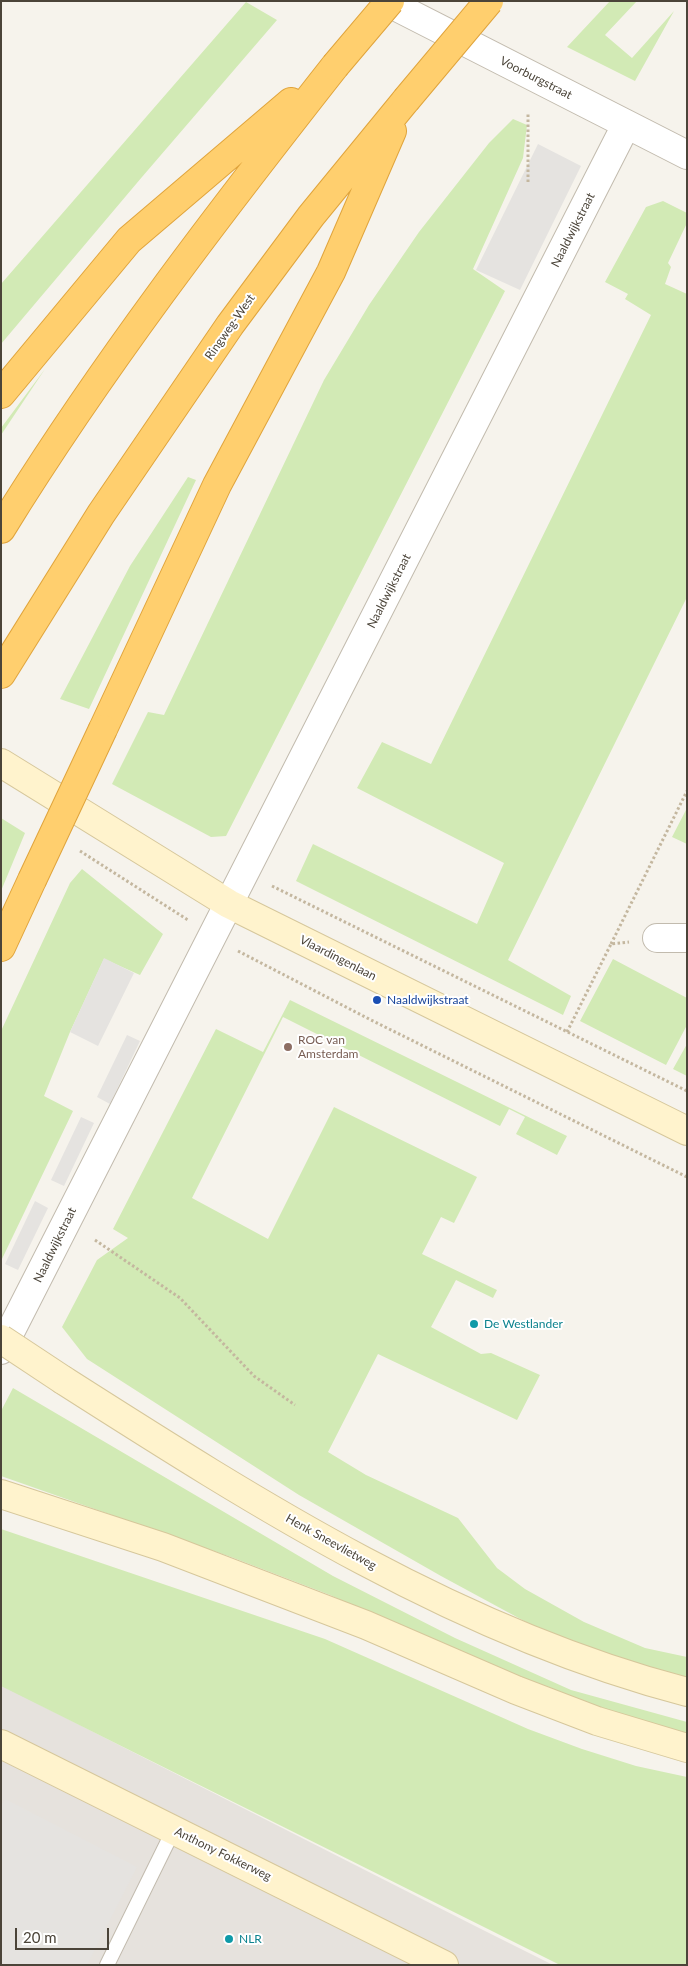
<!DOCTYPE html>
<style>
body{margin:0}
#map{position:relative;width:688px;height:1966px;overflow:hidden;background:#f6f3ec;font-family:Lato,sans-serif}
canvas{display:block}
.frame{position:absolute;inset:0;border:2px solid #4b4439;pointer-events:none}
.scale{position:absolute;left:15px;top:1928px;width:94px;height:22px;box-sizing:border-box;border:2px solid #4b4439;border-top:0;padding-left:6px;font-size:15px;line-height:18px;white-space:nowrap;color:#4b4439;-webkit-text-stroke:4px #fff;paint-order:stroke}
</style>
<div id="map">
<canvas width="688" height="1966"></canvas>
<div class="frame"></div>
<div class="scale">20 m</div>
</div>
<script>
const g = document.querySelector('canvas').getContext('2d');
g.lineJoin = 'round';
function paint(path, color) {
  g.fillStyle = color;
  g.fill(path, 'evenodd');
}
function stroke(path, color, width, dash) {
  g.strokeStyle = color;
  g.lineWidth = width;
  g.lineCap = dash ? 'butt' : 'round';
  g.setLineDash(dash || []);
  g.stroke(path);
}
function write(font, color, halo, rows, align = 'center') {
  g.font = font + ' Lato,sans-serif';
  g.lineWidth = 4;
  g.setLineDash([]);
  g.textBaseline = 'middle';
  g.strokeStyle = halo;
  g.fillStyle = color;
  for (const [text, x, y, turn = 0] of rows) {
    g.save();
    g.translate(x, y);
    g.rotate((+turn || 0) * Math.PI / 180);
    g.textAlign = isNaN(turn) ? turn : align;
    if (halo) g.strokeText(text, 0, 0);
    g.fillText(text, 0, 0);
    g.restore();
  }
}
const industrial = new Path2D(`
 M 1,1685 L 479,1928 L 553,1965 L 1,1965 Z`);
const green = new Path2D(`
 M 610,1 L 637,1 L 605,35 L 632,58 L 674,11 L 635,81 L 567,47 Z
 M 246,2 L 277,20 L 142,177 L 1,344 L 1,284 Z
 M 513,119 L 527,125 L 523,158 L 473,269 L 505,291 L 226,836 L 211,837 L 112,784 L 148,712 L 164,715 L 324,380 L 369,305 L 419,232 L 489,143 Z
 M 663,201 L 687,213 L 687,223 L 668,263 L 671,267 L 665,284 L 687,294 L 687,597 L 508,960 L 571,996 L 563,1015 L 296,881 L 313,844 L 477,924 L 504,863 L 357,788 L 382,742 L 431,764 L 651,315 L 625,299 L 628,294 L 605,282 L 646,207 Z
 M 45,369 L 1,435 L 1,428 Z
 M 188,477 L 196,480 L 89,709 L 60,699 L 130,566 Z
 M 687,808 L 687,844 L 672,837 Z
 M 1,818 L 25,833 L 1,891 Z
 M 82,869 L 163,934 L 140,975 L 104,959 L 70,1032 L 44,1096 L 73,1111 L 1,1261 L 1,1031 L 70,883 Z
 M 613,959 L 687,998 L 687,1025 L 666,1065 L 580,1021 Z
 M 290,1000 L 567,1136 L 557,1155 L 516,1134 L 525,1117 L 509,1109 L 500,1126 L 283,1017 L 192,1198 L 268,1239 L 334,1107 L 477,1177 L 454,1223 L 441,1217 L 422,1254 L 497,1290 L 493,1298 L 456,1280 L 431,1327 L 481,1354 L 491,1353 L 540,1375 L 517,1420 L 378,1354 L 328,1452 L 366,1475 L 458,1518 L 497,1568 L 525,1589 L 584,1622 L 645,1648 L 687,1657 L 687,1686 L 574,1648 L 441,1576 L 299,1495 L 87,1359 L 62,1327 L 97,1260 L 128,1238 L 113,1229 L 216,1029 L 263,1052 Z
 M 687,1044 L 687,1076 L 673,1069 Z
 M 13,1388 L 333,1576 L 455,1638 L 571,1690 L 687,1722 L 687,1737 L 557,1699 L 330,1595 L 231,1557 L 1,1476 L 1,1411 Z
 M 1,1529 L 325,1639 L 528,1729 L 582,1749 L 636,1766 L 687,1777 L 687,1965 L 560,1965 L 1,1686 Z`);
const parking = new Path2D(`
 M 538,144 L 581,166 L 520,290 L 476,270 Z
 M 104,958 L 134,973 L 98,1046 L 70,1032 Z
 M 127,1035 L 140,1041 L 110,1104 L 97,1097 Z
 M 81,1117 L 94,1123 L 64,1186 L 51,1180 Z
 M 35,1201 L 48,1208 L 18,1270 L 5,1264 Z
 M 5,1799 L 137,1867 L 87,1965 L 1,1965 L 1,1806 Z`);
const path = new Path2D(`
 M 528,182 L 528,114
 M 80,851 L 188,920
 M 272,886 L 687,1091
 M 611,944 L 687,791
 M 238,951 L 371,1020 L 687,1177
 M 567,1032 L 611,944 L 629,942
 M 95,1240 L 180,1298 L 254,1376 L 295,1405`);
const lane = new Path2D(`
 M 107,1965 L 174,1829`);
const street = new Path2D(`
 M 385,1 L 687,155
 M 657,938 L 687,938
 M 1,1350 L 626,125`);
const secondary = new Path2D(`
 M 1,763 L 229,904 L 687,1131
 M 63,1380 C 259,1505 460,1633 687,1692
 M 1,1494 L 163,1547 L 366,1625 L 516,1690 L 597,1721 L 687,1748
 M 1,1744 L 444,1965`);
const highway = new Path2D(`
 M 1,394 L 129,240 L 291,102
 M 1,529 C 101,367 217,216 335,66
 M 1,674 L 101,514 L 230,325 L 311,216 L 406,100
 M 103,729 L 217,485 L 331,272 L 392,131
 M 1,947 L 32,880`);
const secondaryBridge = new Path2D(`
 M 1,1339 L 63,1380`);
const highwayBridge = new Path2D(`
 M 335,66 L 390,1
 M 406,100 L 489,1
 M 32,880 L 103,729`);
const markers = [
 [377,1000,5,"#1a4fb4"],
 [288,1047,5,"#8d6e63"],
 [474,1324,5,"#0f9aa8"],
 [229,1939,5,"#0f9aa8"]
];
const streetNames = [
 ["Voorburgstraat",536,78,27],
 ["Naaldwijkstraat",573,230,-63],
 ["Ringweg-West",230,327,-55],
 ["Naaldwijkstraat",389,591,-63],
 ["Vlaardingenlaan",338,958,27],
 ["Naaldwijkstraat",55,1245,-64],
 ["Henk Sneevlietweg",331,1542,29],
 ["Anthony Fokkerweg",223,1854,26]
];
const transitNames = [
 ["Naaldwijkstraat",387,1000]
];
const educationNames = [
 ["ROC van",298,1040],
 ["Amsterdam",298,1054]
];
const cultureNames = [
 ["De Westlander",484,1324],
 ["NLR",239,1939]
];
paint(industrial, '#e6e2dd');
paint(green, '#d2eab5');
paint(parking, '#e5e3e0');
stroke(lane, '#c2bbae', 16);
stroke(street, '#c2bbae', 30);
stroke(secondary, '#d6c79b', 30);
stroke(highway, '#e0a43c', 30);
stroke(path, '#c4b79f', 3, [2.5, 2.5]);
stroke(lane, '#fff', 14);
stroke(street, '#fff', 28);
stroke(secondary, '#fff3cd', 28);
stroke(highway, '#ffcf6e', 28);
stroke(secondaryBridge, '#d6c79b', 30, []);
stroke(highwayBridge, '#e0a43c', 30, []);
stroke(secondaryBridge, '#fff3cd', 28);
stroke(highwayBridge, '#ffcf6e', 28);
for (const [x, y, r, color] of markers) {
  const dot = new Path2D();
  dot.arc(x, y, r, 0, 2 * Math.PI);
  g.fillStyle = color;
  g.fill(dot);
  stroke(dot, '#fff', 2);
}
write('12px', '#4b4439', '#fff', streetNames);
write('12px', '#164399', '#fff', transitNames, 'left');
write('12px', '#785e54', '#fff', educationNames, 'left');
write('12px', '#0d838f', '#fff', cultureNames, 'left');
</script>
